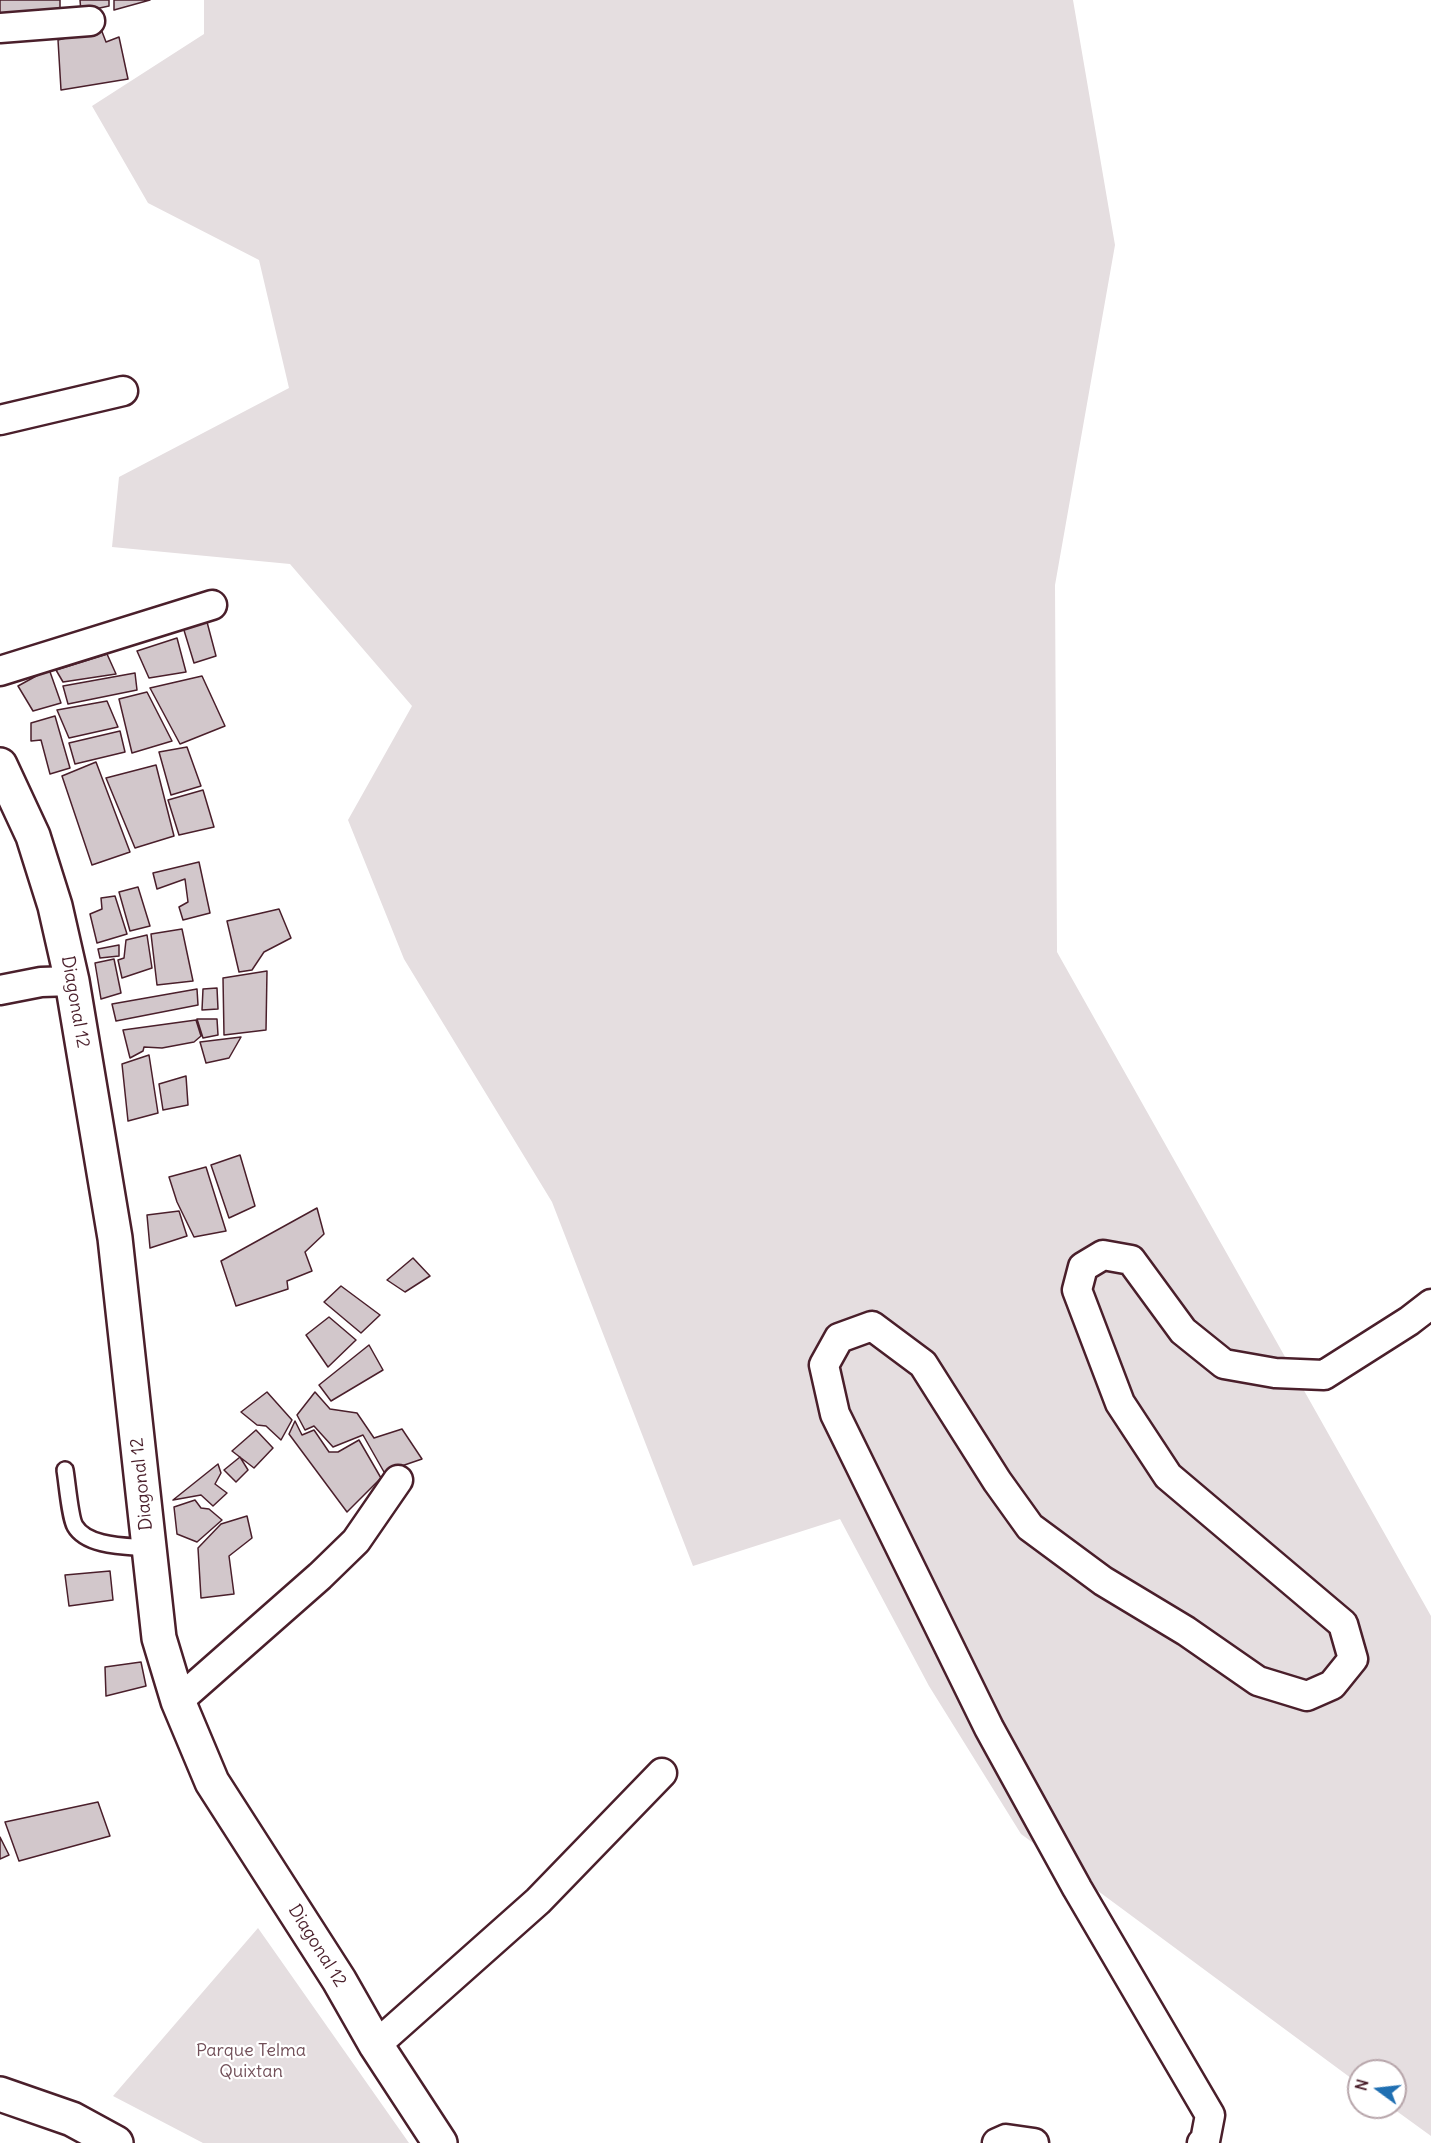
<!DOCTYPE html>
<style>
body{margin:0}
#map{position:relative;width:1431px;height:2143px;overflow:hidden;background:#fff;font-family:Delius,sans-serif}
canvas{display:block}
.north{position:absolute;left:1347px;top:2059px;width:60px;height:60px;box-sizing:border-box;background:#fff;border:2px solid #b7a5aa;border-radius:50%;rotate:285deg;font-size:16px;font-weight:700;line-height:24px;text-align:center;color:#4a1f2b}
.north::after{content:'';display:block;margin:auto;width:21px;height:27px;background:#1f6fb2;clip-path:polygon(50% 0,100% 100%,50% 72%,0 100%)}
</style>
<div id="map">
<canvas width="1431" height="2143"></canvas>
<div class="north">N</div>
</div>
<script>
const g = document.querySelector('canvas').getContext('2d');
g.lineJoin = 'round';
function paint(path, color) {
  g.fillStyle = color;
  g.fill(path, 'evenodd');
}
function stroke(path, color, width, dash) {
  g.strokeStyle = color;
  g.lineWidth = width;
  g.lineCap = dash ? 'butt' : 'round';
  g.setLineDash(dash || []);
  g.stroke(path);
}
function write(font, color, halo, rows, align = 'center') {
  g.font = font + ' Delius,sans-serif';
  g.lineWidth = 4.5;
  g.setLineDash([]);
  g.textBaseline = 'middle';
  g.strokeStyle = halo;
  g.fillStyle = color;
  for (const [text, x, y, turn = 0] of rows) {
    g.save();
    g.translate(x, y);
    g.rotate((+turn || 0) * Math.PI / 180);
    g.textAlign = isNaN(turn) ? turn : align;
    if (halo) g.strokeText(text, 0, 0);
    g.fillText(text, 0, 0);
    g.restore();
  }
}
const green = new Path2D(`
 M 204,0 L 1073,0 L 1115,245 L 1055,585 L 1057,952 L 1431,1616 L 1431,2136 L 1391,2107 L 1395,2107 L 1395,2071 L 1359,2071 L 1359,2084 L 1021,1834 L 929,1686 L 840,1519 L 693,1566 L 552,1202 L 404,959 L 348,820 L 412,706 L 290,564 L 112,547 L 119,477 L 289,388 L 259,260 L 148,203 L 92,106 L 204,34 Z
 M 258,1928 L 409,2143 L 203,2143 L 113,2096 Z`);
const building = new Path2D(`
 M 0,0 L 60,0 L 60,17 L 0,22 Z
 M 80,0 L 109,0 L 109,6 L 81,12 Z
 M 114,0 L 150,0 L 114,10 Z
 M 101,29 L 106,42 L 119,37 L 128,79 L 61,90 L 58,40 Z
 M 207,622 L 216,656 L 194,663 L 183,627 Z
 M 177,638 L 186,672 L 149,678 L 137,651 Z
 M 107,654 L 116,674 L 63,682 L 56,670 Z
 M 49,669 L 61,703 L 33,711 L 18,686 Z
 M 135,673 L 137,690 L 68,704 L 63,686 Z
 M 202,676 L 225,726 L 180,744 L 150,688 Z
 M 147,692 L 172,741 L 132,753 L 119,699 Z
 M 107,701 L 118,727 L 69,738 L 57,710 Z
 M 55,716 L 70,768 L 50,774 L 41,740 L 31,741 L 31,723 Z
 M 120,731 L 125,752 L 75,764 L 69,743 Z
 M 187,747 L 201,786 L 171,795 L 159,752 Z
 M 96,762 L 130,852 L 92,865 L 62,776 Z
 M 156,765 L 174,836 L 135,848 L 106,778 Z
 M 203,790 L 214,827 L 179,835 L 168,800 Z
 M 199,862 L 210,913 L 183,920 L 179,907 L 188,902 L 185,879 L 157,889 L 153,873 Z
 M 138,887 L 150,926 L 130,931 L 119,892 Z
 M 115,896 L 127,934 L 97,943 L 90,914 L 102,909 L 101,898 Z
 M 279,909 L 291,938 L 264,952 L 252,970 L 239,972 L 227,921 Z
 M 182,929 L 193,981 L 157,985 L 151,934 Z
 M 147,935 L 152,968 L 122,978 L 118,960 L 124,958 L 126,940 Z
 M 119,945 L 119,956 L 100,958 L 98,949 Z
 M 114,959 L 121,993 L 101,999 L 95,963 Z
 M 267,971 L 266,1030 L 224,1035 L 223,978 Z
 M 217,988 L 218,1009 L 202,1010 L 203,989 Z
 M 197,989 L 198,1005 L 116,1021 L 112,1004 Z
 M 197,1019 L 217,1019 L 218,1035 L 203,1038 Z
 M 196,1020 L 201,1036 L 194,1042 L 162,1048 L 144,1047 L 143,1051 L 130,1058 L 123,1030 Z
 M 241,1037 L 229,1058 L 206,1063 L 200,1042 Z
 M 149,1055 L 158,1113 L 128,1121 L 122,1064 Z
 M 186,1076 L 188,1105 L 163,1110 L 159,1084 Z
 M 240,1155 L 255,1206 L 229,1218 L 211,1165 Z
 M 206,1167 L 226,1231 L 194,1237 L 177,1202 L 169,1177 Z
 M 317,1208 L 324,1234 L 305,1252 L 312,1271 L 287,1281 L 288,1289 L 236,1306 L 221,1261 Z
 M 179,1211 L 187,1236 L 150,1248 L 147,1215 Z
 M 413,1258 L 430,1276 L 405,1292 L 387,1280 Z
 M 341,1286 L 380,1315 L 361,1333 L 324,1302 Z
 M 329,1317 L 356,1340 L 328,1367 L 306,1335 Z
 M 369,1345 L 383,1370 L 331,1401 L 319,1385 Z
 M 267,1392 L 292,1420 L 281,1440 L 266,1426 L 257,1425 L 241,1412 Z
 M 315,1392 L 330,1409 L 357,1413 L 374,1438 L 402,1429 L 422,1459 L 384,1472 L 363,1435 L 333,1447 L 314,1426 L 305,1430 L 297,1415 Z
 M 295,1421 L 302,1435 L 314,1430 L 329,1452 L 338,1452 L 359,1440 L 381,1478 L 347,1512 L 289,1434 Z
 M 256,1430 L 273,1448 L 254,1468 L 232,1451 Z
 M 240,1457 L 248,1470 L 236,1482 L 224,1470 Z
 M 218,1464 L 221,1473 L 215,1484 L 227,1493 L 213,1506 L 201,1495 L 173,1500 Z
 M 195,1500 L 201,1508 L 209,1509 L 222,1520 L 197,1542 L 177,1534 L 174,1507 Z
 M 247,1516 L 252,1538 L 229,1556 L 234,1594 L 201,1598 L 198,1548 L 221,1524 Z
 M 110,1571 L 113,1600 L 69,1606 L 65,1575 Z
 M 141,1662 L 146,1686 L 106,1696 L 105,1667 Z
 M 98,1802 L 110,1836 L 19,1861 L 5,1822 Z
 M 0,1837 L 9,1855 L 0,1859 Z`);
const service = new Path2D(`
 M 65,1470 C 67,1481 70,1518 75,1526 C 87,1547 127,1546 148,1548`);
const minor = new Path2D(`
 M 0,28 L 90,21
 M 0,420 L 123,391
 M 0,671 L 212,605
 M 0,990 L 41,982 L 72,981
 M 178,1701 L 320,1576 L 356,1541 L 398,1480
 M 376,2045 L 538,1901 L 662,1773
 M 997,2143 L 1006,2139 L 1034,2143
 M 1202,2143 L 1205,2141 L 1210,2115 L 1077,1888 L 989,1728 L 835,1414 L 824,1365 L 839,1338 L 872,1326 L 923,1364 L 997,1481 L 1030,1527 L 1103,1581 L 1186,1631 L 1258,1681 L 1307,1696 L 1332,1685 L 1353,1659 L 1343,1624 L 1168,1476 L 1120,1403 L 1077,1290 L 1083,1267 L 1103,1255 L 1131,1260 L 1183,1331 L 1224,1364 L 1275,1373 L 1324,1375 L 1409,1321 L 1431,1304`);
const tertiary = new Path2D(`
 M 0,2094 L 72,2119 L 116,2143`);
const secondary = new Path2D(`
 M 0,765 L 33,836 L 55,906 L 72,981 L 115,1238 L 159,1638 L 178,1701 L 212,1782 L 339,1980 L 376,2045 L 440,2143`);
const streetNames = [
 ["Diagonal 12",75,1002,80],
 ["Diagonal 12",142,1484,-96],
 ["Diagonal 12",317,1946,58]
];
const parkNames = [
 ["Parque Telma",251,2051],
 ["Quixtan",251,2072]
];
paint(green, '#e5dee0');
paint(building, '#d2c7cb');
stroke(building, '#4a1f2b', 1.5);
stroke(service, '#4a1f2b', 20);
stroke(minor, '#4a1f2b', 33);
stroke(tertiary, '#4a1f2b', 38);
stroke(secondary, '#4a1f2b', 38);
stroke(service, '#fff', 15);
stroke(minor, '#fff', 28);
stroke(tertiary, '#fff', 33);
stroke(secondary, '#fff', 33);
write('18px', '#4a1f2b', '#fff', streetNames);
write('18px', '#714f58', '#fff', parkNames);
</script>
